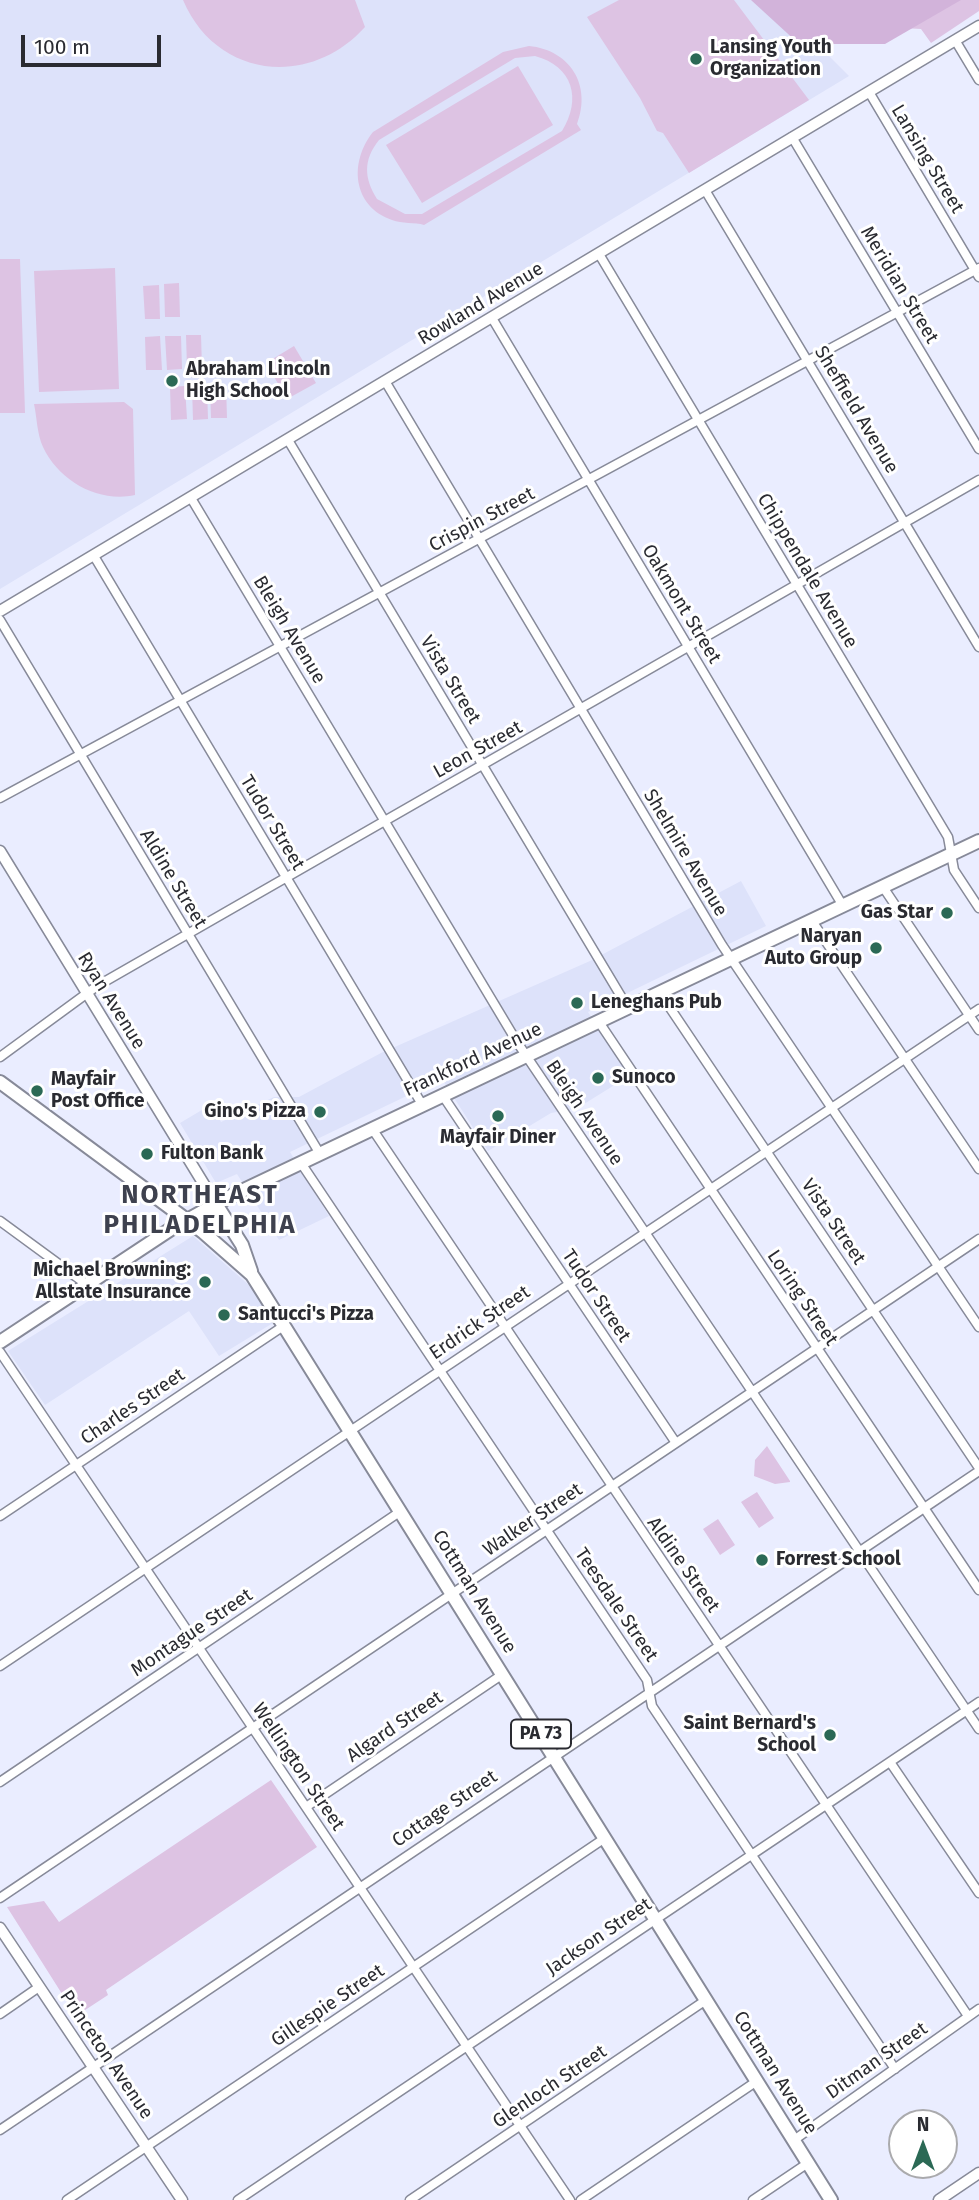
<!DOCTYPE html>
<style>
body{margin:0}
#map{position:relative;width:979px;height:2200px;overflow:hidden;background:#eaedff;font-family:"Fira Sans",sans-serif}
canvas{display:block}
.north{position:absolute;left:888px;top:2109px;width:70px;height:70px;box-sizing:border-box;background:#fff;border:2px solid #aaaaad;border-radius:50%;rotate:0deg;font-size:19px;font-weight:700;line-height:28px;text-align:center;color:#2a2b31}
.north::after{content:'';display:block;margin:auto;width:24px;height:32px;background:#2b6955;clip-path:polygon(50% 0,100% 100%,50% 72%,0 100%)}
.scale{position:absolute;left:21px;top:35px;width:140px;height:32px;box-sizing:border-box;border:4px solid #2a2b31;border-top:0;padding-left:9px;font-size:21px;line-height:24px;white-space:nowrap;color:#2a2b31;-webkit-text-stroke:5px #fff;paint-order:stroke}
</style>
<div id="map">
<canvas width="979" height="2200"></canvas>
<div class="north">N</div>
<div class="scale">100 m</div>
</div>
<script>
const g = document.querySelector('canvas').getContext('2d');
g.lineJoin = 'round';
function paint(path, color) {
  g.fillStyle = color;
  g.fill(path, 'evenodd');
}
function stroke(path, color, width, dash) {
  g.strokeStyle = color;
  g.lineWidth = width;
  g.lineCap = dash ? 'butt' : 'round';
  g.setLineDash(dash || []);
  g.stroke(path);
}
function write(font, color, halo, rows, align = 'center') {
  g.font = font + ' "Fira Sans",sans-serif';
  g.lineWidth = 6;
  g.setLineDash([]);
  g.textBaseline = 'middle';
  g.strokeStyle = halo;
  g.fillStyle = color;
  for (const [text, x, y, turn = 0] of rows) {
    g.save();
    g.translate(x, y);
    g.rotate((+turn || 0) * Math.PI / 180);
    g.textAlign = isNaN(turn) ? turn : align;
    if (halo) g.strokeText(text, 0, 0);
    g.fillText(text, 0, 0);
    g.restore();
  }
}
const built = new Path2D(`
 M 0,0 L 773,0 L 849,76 L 0,589 Z
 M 741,881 L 766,926 L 588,1012 L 629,1076 L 576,1109 L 551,1113 L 488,1151 L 442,1079 L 290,1152 L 329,1216 L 279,1240 L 237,1174 L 216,1183 L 180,1123 L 212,1104 L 221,1122 L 274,1097 L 299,1097 L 381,1053 L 590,961 Z
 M 193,1236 L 250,1286 L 273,1323 L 219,1356 L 189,1311 L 45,1405 L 8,1351 Z`);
const green = new Path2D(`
 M 183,0 L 355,0 L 365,27 C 309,89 216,78 183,0 Z
 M 619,0 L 734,0 L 809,100 L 689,173 L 663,133 L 657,131 L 640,98 L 587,17 Z
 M 771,0 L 979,0 L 979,11 L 931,43 L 921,29 L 868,26 Z
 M 529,46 C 570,50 592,85 577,124 L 581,130 L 424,225 C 415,222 402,224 392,220 C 352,206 349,162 373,132 L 503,52 ZM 535,56 C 573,66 582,99 562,131 L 422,214 L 405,214 L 377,199 C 364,178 363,160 379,140 L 515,58 Z
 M 518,66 L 553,125 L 422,203 L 386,145 Z
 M 0,259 L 20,259 L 25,413 L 0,413 Z
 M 115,268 L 119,389 L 39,392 L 34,271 Z
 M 179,283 L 180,317 L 165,317 L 164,284 Z
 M 159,285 L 160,319 L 145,319 L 143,286 Z
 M 186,335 L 201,335 L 202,368 L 187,368 Z
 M 160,336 L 162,370 L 146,370 L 145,337 Z
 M 165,336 L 181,336 L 182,369 L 167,370 Z
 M 294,346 L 316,383 L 287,399 L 266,363 Z
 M 210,385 L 226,385 L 227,418 L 211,418 Z
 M 185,386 L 187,419 L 171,420 L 170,387 Z
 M 207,386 L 208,419 L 193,420 L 192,387 Z
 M 124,402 L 133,409 L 135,495 C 98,503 59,481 43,447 C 37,434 37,418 34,404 Z
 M 767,1446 L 790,1481 L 790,1482 L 775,1484 L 754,1476 L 755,1460 Z
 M 757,1492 L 774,1518 L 759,1528 L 741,1502 Z
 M 718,1519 L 735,1545 L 720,1555 L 703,1529 Z
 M 271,1780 L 317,1847 L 106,1990 L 108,1995 L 76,2016 L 7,1907 L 44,1901 L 59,1922 Z`);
const forest = new Path2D(`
 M 751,0 L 961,0 L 885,44 L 799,44 Z`);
const minor = new Path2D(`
 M 955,40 L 979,80
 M 869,92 L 979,277
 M 792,137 L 979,449
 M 705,190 L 979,647
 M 599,254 L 948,837 L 954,870 L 979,908
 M 492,318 L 843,906
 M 385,381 L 722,945 L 979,1327
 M 288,440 L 628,1008
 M 191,498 L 517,1042 L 979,1729
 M 94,556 L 423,1106
 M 0,620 L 320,1154
 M 0,798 L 979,268
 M 883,887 L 979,1030
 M 812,921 L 979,1169
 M 660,993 L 979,1468
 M 599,1022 L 979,1590
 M 0,1057 L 97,986 L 979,480
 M 443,1096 L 676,1443
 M 373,1130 L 968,2016
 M 301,1163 L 647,1680 L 652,1706 L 895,2069
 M 0,1221 L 86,1284
 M 0,1352 L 570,2200
 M 0,1516 L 285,1325
 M 0,1666 L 979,1009
 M 890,1762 L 979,1893
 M 0,1782 L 401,1511
 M 306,1807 L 503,1674
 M 0,1898 L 979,1239
 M 0,2014 L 39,1987
 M 0,2130 L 979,1471
 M 794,2140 L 979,2009
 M 67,2200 L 605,1838
 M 238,2200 L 979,1702
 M 410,2200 L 706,2000
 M 581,2200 L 757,2081
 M 753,2200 L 808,2163`);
const tertiary = new Path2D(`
 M 0,611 L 979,26
 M 0,851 L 216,1204
 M 0,1928 L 182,2200
 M 939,2200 L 979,2173`);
const primary = new Path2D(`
 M 0,1082 L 203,1232 L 252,1275 L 831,2200
 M 216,1204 L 242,1245 L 251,1271
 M 0,1342 L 171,1229 L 227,1198 L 979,841`);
const markers = [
 [696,59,7,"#2b6955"],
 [172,381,7,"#2b6955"],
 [947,913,7,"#2b6955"],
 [876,948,7,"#2b6955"],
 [577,1003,7,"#2b6955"],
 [598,1078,7,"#2b6955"],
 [37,1091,7,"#2b6955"],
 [320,1112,7,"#2b6955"],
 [498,1116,7,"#2b6955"],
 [147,1154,7,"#2b6955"],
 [205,1282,7,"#2b6955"],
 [224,1315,7,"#2b6955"],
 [762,1560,7,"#2b6955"],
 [830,1735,7,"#2b6955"]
];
const shields = [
 [541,1734,60]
];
const shieldNames = [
 ["PA 73",541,1734]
];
const poiNames = [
 ["Lansing Youth",710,48],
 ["Organization",710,70],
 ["Abraham Lincoln",186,370],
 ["High School",186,392],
 ["Gas Star",933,913,"right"],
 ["Naryan",862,937,"right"],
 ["Auto Group",862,959,"right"],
 ["Leneghans Pub",591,1003],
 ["Sunoco",612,1078],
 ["Mayfair",51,1080],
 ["Post Office",51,1102],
 ["Gino's Pizza",306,1112,"right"],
 ["Mayfair Diner",498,1138,"center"],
 ["Fulton Bank",161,1154],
 ["Michael Browning:",191,1271,"right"],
 ["Allstate Insurance",191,1293,"right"],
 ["Santucci's Pizza",238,1315],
 ["Forrest School",776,1560],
 ["Saint Bernard's",816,1724,"right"],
 ["School",816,1746,"right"]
];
const streetNames = [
 ["Lansing Street",927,159,59],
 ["Meridian Street",899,285,59],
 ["Rowland Avenue",481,304,-31],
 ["Sheffield Avenue",856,410,59],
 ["Crispin Street",482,520,-28],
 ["Chippendale Avenue",807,571,59],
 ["Oakmont Street",681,604,59],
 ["Bleigh Avenue",289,630,59],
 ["Vista Street",450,680,59],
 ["Leon Street",478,750,-29],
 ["Tudor Street",272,823,59],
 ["Shelmire Avenue",685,853,59],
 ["Aldine Street",173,879,59],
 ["Ryan Avenue",111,1001,58],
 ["Frankford Avenue",473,1060,-25],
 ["Bleigh Avenue",584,1113,56],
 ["Vista Street",833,1222,56],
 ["Tudor Street",596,1296,56],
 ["Loring Street",802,1298,56],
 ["Erdrick Street",480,1323,-34],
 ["Charles Street",133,1407,-34],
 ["Walker Street",533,1520,-34],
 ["Aldine Street",683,1565,55],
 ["Cottman Avenue",474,1592,58],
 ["Teesdale Street",616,1605,56],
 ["Montague Street",192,1633,-34],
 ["Algard Street",395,1727,-34],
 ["Wellington Street",298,1767,56],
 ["Cottage Street",445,1809,-34],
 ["Jackson Street",599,1937,-34],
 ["Gillespie Street",328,2006,-34],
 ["Princeton Avenue",106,2055,56],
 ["Ditman Street",877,2061,-35],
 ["Cottman Avenue",775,2073,58],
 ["Glenloch Street",550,2087,-34]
];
const districtNames = [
 ["NORTHEAST",200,1196],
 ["PHILADELPHIA",200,1226]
];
paint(built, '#dde2fa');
paint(green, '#ddc3e3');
paint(forest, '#d2b3da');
stroke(minor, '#878a99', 11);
stroke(tertiary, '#878a99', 13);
stroke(primary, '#878a99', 16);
stroke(minor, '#fff', 8);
stroke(tertiary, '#fff', 10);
stroke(primary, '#fff', 12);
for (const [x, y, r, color] of markers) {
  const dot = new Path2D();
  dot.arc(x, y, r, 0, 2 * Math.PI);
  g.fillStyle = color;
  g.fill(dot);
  stroke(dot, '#fff', 2.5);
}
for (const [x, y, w] of shields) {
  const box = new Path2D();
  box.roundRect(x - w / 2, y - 14.5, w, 29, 5);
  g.fillStyle = '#fff';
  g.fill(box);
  stroke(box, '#2a2b31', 2);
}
write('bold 18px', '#2a2b31', null, shieldNames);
write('bold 19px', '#2a2b31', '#fff', poiNames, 'left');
write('19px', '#2a2b31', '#fff', streetNames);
g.letterSpacing = '2px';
write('bold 26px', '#3e414e', '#fff', districtNames);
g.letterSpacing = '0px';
</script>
